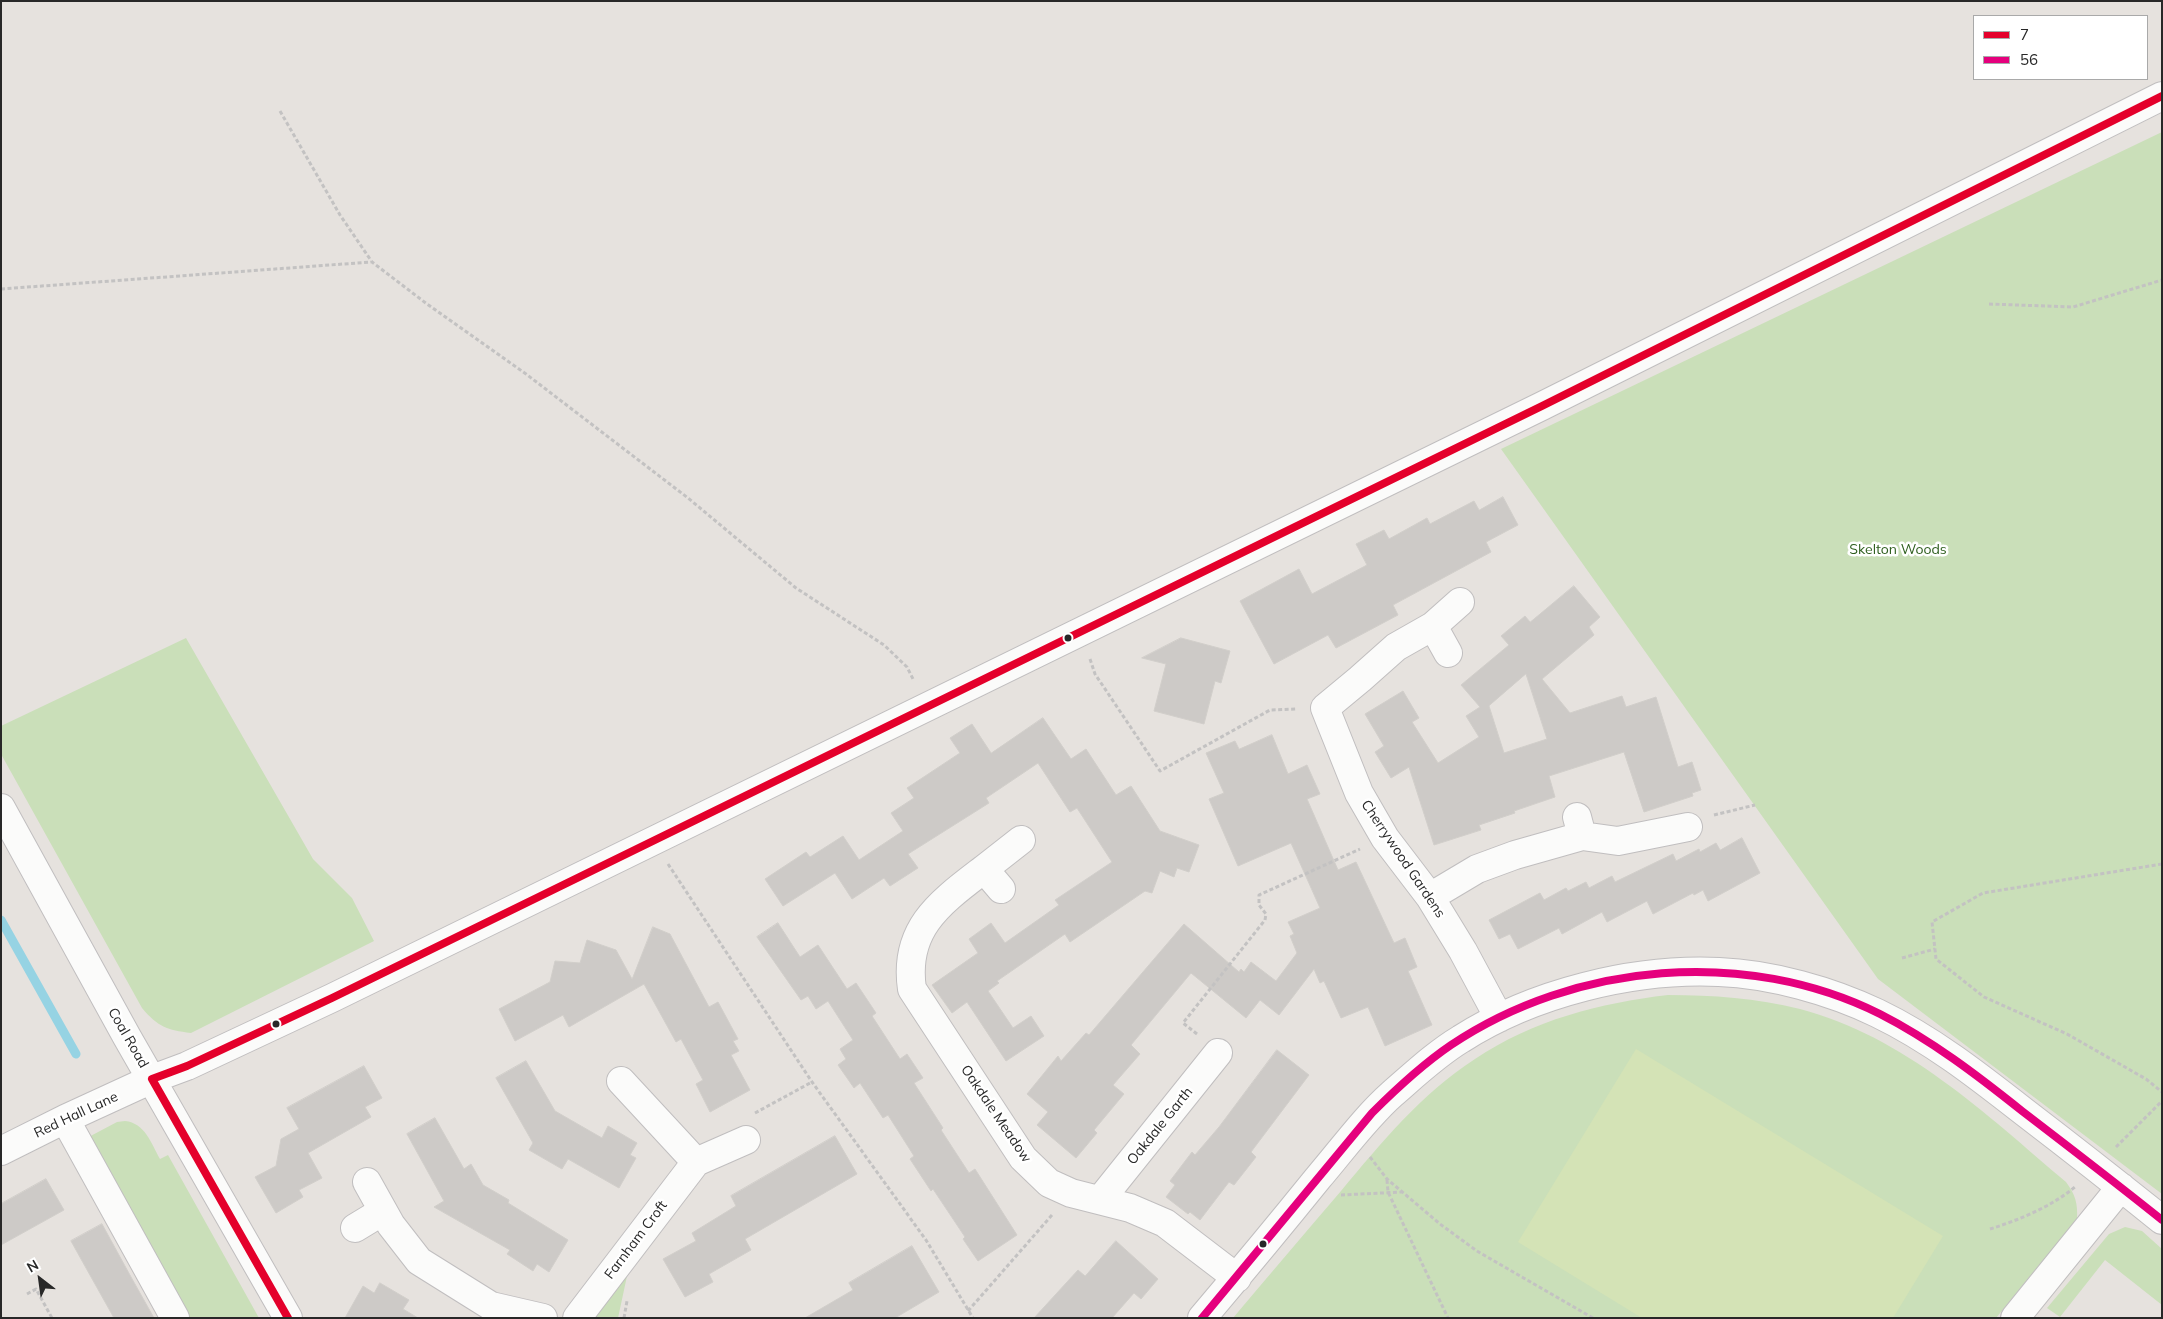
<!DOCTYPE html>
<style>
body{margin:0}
#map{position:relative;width:2163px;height:1319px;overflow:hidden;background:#e6e2de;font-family:Mulish,sans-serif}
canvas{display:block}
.frame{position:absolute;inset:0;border:2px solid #282828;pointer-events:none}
.legend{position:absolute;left:1973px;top:15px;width:175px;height:65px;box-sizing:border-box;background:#fff;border:1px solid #a9a9a9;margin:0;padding:6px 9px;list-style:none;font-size:15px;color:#282828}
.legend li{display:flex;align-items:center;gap:10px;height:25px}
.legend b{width:25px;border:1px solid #a9a9a9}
.north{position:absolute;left:15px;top:1254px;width:50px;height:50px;-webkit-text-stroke:4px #fff;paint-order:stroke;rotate:330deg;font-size:14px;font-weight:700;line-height:20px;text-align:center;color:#282828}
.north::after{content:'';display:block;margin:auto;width:18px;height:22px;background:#282828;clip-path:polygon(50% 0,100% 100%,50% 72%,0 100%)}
</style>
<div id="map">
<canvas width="2163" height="1319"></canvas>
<div class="frame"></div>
<ul class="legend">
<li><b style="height:6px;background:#e4002b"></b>7</li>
<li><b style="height:6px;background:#e5007d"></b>56</li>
</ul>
<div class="north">N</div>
</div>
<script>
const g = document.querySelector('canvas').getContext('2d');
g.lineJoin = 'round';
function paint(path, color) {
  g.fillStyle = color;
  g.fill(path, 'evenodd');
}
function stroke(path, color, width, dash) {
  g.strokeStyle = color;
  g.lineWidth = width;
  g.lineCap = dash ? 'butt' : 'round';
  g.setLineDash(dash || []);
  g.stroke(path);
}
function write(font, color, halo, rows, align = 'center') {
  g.font = font + ' Mulish,sans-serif';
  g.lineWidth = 5;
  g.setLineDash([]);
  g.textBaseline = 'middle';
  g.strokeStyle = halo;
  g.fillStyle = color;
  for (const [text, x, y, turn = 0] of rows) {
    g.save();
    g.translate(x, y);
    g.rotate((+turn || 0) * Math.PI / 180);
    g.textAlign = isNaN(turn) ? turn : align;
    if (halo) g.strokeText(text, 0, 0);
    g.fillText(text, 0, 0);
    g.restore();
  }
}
const green = new Path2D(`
 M 2162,132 L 2162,1194 L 1878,979 L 1501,449 Z
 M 186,638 L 313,859 L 352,898 L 374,941 L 191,1033 C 167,1030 158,1027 142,1008 L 1,754 L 1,726 Z
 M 1668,995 C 1713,995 1756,998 1800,1009 C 1904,1036 1986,1114 2066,1182 C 2075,1194 2078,1203 2077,1219 L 1996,1318 L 1233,1318 C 1269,1275 1305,1233 1341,1191 C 1382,1142 1421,1094 1475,1059 C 1533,1020 1600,1003 1668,995 Z
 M 125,1121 C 145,1123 151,1143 160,1159 L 168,1155 L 259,1318 L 183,1318 L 83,1140 L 117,1122 Z
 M 2125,1227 L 2142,1231 L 2162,1249 L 2162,1305 L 2105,1260 L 2060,1317 L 2047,1308 L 2109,1234 Z
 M 630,1262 L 618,1318 L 595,1318 L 596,1312 Z`);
const pitch = new Path2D(`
 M 1636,1049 L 1943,1236 L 1893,1318 L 1642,1318 L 1518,1242 Z`);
const stream = new Path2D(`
 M 1,920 L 76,1054`);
const building = new Path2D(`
 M 1503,497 L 1518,525 L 1486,542 L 1491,552 L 1393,605 L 1398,615 L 1336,648 L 1328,635 L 1274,664 L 1240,601 L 1299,569 L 1312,594 L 1367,565 L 1356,544 L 1384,530 L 1389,539 L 1427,518 L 1430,524 L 1474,501 L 1479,510 Z
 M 1574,586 L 1600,617 L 1589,627 L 1594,635 L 1542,679 L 1570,713 L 1622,696 L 1626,707 L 1656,697 L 1678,767 L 1692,762 L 1701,790 L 1692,793 L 1693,796 L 1644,812 L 1624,752 L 1549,776 L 1555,797 L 1514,811 L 1515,813 L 1479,825 L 1481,830 L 1434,845 L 1409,767 L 1391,778 L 1375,752 L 1384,746 L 1365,714 L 1403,691 L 1419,718 L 1412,722 L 1438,763 L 1479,737 L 1466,716 L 1480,707 L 1461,685 L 1509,645 L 1501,636 L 1525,616 L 1530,622 ZM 1526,674 L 1547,739 L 1504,753 L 1489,706 Z
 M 1181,638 L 1230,651 L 1221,683 L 1215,681 L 1204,724 L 1154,711 L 1166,664 L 1142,658 Z
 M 1043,718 L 1071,759 L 1086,749 L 1116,795 L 1131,786 L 1160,831 L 1199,845 L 1189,872 L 1177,868 L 1174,877 L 1160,871 L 1152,893 L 1145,891 L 1070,942 L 1065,934 L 997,981 L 999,983 L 988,991 L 1013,1028 L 1031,1016 L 1044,1036 L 1006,1061 L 967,1002 L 952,1013 L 932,985 L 978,953 L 969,939 L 991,923 L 1005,943 L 1059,905 L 1055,900 L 1112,862 L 1077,808 L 1070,812 L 1038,763 L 986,798 L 989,803 L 908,854 L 918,868 L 890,886 L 884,878 L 852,899 L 835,873 L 783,906 L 765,879 L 806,852 L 810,857 L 843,836 L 859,860 L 903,831 L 891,813 L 914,798 L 907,788 L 960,753 L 950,738 L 972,724 L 991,753 Z
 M 1272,735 L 1288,774 L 1307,765 L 1320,794 L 1307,799 L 1338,870 L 1356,862 L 1394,943 L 1405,938 L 1417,967 L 1408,971 L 1432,1025 L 1385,1046 L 1368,1007 L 1341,1018 L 1324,981 L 1320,983 L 1314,969 L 1279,1015 L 1260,1000 L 1246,1018 L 1191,973 L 1131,1045 L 1140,1054 L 1113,1085 L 1124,1094 L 1094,1130 L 1097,1133 L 1076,1158 L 1037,1125 L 1048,1112 L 1027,1094 L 1058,1056 L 1061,1061 L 1086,1033 L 1089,1035 L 1184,924 L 1239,972 L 1241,969 L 1244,972 L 1251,962 L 1276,981 L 1297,953 L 1290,936 L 1294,934 L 1288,922 L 1320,908 L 1291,843 L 1238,866 L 1209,799 L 1224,793 L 1206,753 L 1235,741 L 1239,749 Z
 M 1742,838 L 1760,873 L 1708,901 L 1703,890 L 1694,895 L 1693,893 L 1653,914 L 1647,901 L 1607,922 L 1602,912 L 1562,934 L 1559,928 L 1518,949 L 1510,934 L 1499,939 L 1489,920 L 1540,893 L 1544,900 L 1566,888 L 1568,891 L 1586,882 L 1589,888 L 1612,876 L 1615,882 L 1673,854 L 1676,861 L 1699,849 L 1700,852 L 1716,843 L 1720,850 Z
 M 778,923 L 800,957 L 818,945 L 847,989 L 856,983 L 876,1013 L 872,1016 L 900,1059 L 907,1054 L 923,1078 L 914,1083 L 943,1128 L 941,1130 L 969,1173 L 975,1169 L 1017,1235 L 978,1261 L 963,1239 L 965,1237 L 933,1189 L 931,1191 L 910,1159 L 914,1156 L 888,1115 L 883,1118 L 860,1083 L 854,1088 L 838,1065 L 846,1059 L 840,1049 L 853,1040 L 828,1001 L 816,1009 L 808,996 L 801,1000 L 757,937 Z
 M 653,927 L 670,934 L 709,1007 L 718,1002 L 738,1039 L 733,1041 L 739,1051 L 731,1055 L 750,1090 L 710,1112 L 696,1084 L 703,1080 L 681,1039 L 676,1042 L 644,984 L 569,1027 L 563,1015 L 515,1041 L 499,1009 L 550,982 L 555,961 L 580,963 L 587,940 L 616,950 L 632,979 Z
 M 1277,1050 L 1309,1075 L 1251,1152 L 1256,1157 L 1234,1185 L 1229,1182 L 1200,1220 L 1190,1212 L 1188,1214 L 1166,1197 L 1175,1185 L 1170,1181 L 1192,1152 L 1195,1155 L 1219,1127 Z
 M 526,1061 L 555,1111 L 602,1138 L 608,1126 L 637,1143 L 630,1155 L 636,1158 L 619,1188 L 568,1159 L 562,1169 L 529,1150 L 533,1143 L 496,1078 Z
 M 364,1066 L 382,1098 L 365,1107 L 371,1117 L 308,1153 L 322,1178 L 299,1190 L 303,1197 L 276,1213 L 255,1177 L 276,1166 L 281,1139 L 299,1129 L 287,1108 Z
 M 435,1118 L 464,1169 L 471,1164 L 483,1185 L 509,1200 L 508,1203 L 568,1240 L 549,1272 L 537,1264 L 533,1271 L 507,1254 L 510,1250 L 434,1207 L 444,1201 L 407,1134 Z
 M 835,1136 L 857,1174 L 745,1239 L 751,1250 L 709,1274 L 713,1282 L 685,1297 L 663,1259 L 696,1241 L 692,1233 L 736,1206 L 731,1196 Z
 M 46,1179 L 64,1210 L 1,1245 L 1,1204 Z
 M 102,1224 L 131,1277 L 154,1318 L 114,1318 L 86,1268 L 71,1241 Z
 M 1116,1241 L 1158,1279 L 1141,1299 L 1134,1293 L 1112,1318 L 1034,1318 L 1078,1270 L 1085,1276 Z
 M 912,1246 L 939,1292 L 895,1318 L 805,1318 L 853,1290 L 849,1283 Z
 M 380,1283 L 409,1300 L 403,1309 L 418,1318 L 345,1318 L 363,1286 L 374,1293 Z`);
const path = new Path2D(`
 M 280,111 L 340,215 L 372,262 L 427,304 L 526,374 L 688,498 L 796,588 L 884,645 L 907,667 L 914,681
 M 1,289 L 371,262
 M 1989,304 L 2073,307 L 2162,280
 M 1090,659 L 1095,674 L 1160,771 L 1270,710 L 1297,709
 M 1714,815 L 1755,805
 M 668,864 L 812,1082 L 926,1240 L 973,1318
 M 2162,864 L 1983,893 L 1932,922 L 1936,959 L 1984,997 L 2067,1034 L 2146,1079 L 2162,1092
 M 1902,958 L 1935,949
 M 1197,1034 L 1183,1023 L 1265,920 L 1266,914 L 1259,905 L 1259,895 L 1360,849
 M 755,1113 L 812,1082
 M 2116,1147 L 2162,1101
 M 1370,1157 L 1387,1179 L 1440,1224 L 1477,1251 L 1593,1318
 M 1387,1180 L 1388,1192 L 1448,1318
 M 1341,1195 L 1402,1192
 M 1990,1229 C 2019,1220 2053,1206 2076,1186
 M 27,1294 L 36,1289 L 52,1318
 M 968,1311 L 1052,1215
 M 624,1318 L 627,1301`);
const minor = new Path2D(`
 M 1433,626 L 1396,647 L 1360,679 L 1325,708 L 1359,793 L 1385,838 L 1430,897 L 1463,951 L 1499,1018
 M 1448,653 L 1433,626 L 1460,602
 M 1,808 L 127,1037 L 288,1318
 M 1577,817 L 1582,836 L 1618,841 L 1688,827
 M 984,869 C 941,902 903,928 912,989 L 1023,1158 L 1049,1183 L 1071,1193 L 1130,1208 L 1165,1223 L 1237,1278
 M 1001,889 L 984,869 L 1021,840
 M 1430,897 L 1477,869 L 1515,855 L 1582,836
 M 65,1119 L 175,1318
 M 1,1151 L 65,1119 L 152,1079 L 187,1066 L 332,998 L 1542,406 L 2162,96
 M 696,1162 L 746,1140
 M 367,1182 L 391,1225 L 419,1261 L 491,1306 L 543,1318
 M 1101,1199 L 1218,1053
 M 355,1228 L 383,1211
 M 577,1318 L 696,1162 L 621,1081
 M 1202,1318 C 1241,1272 1280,1225 1318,1178 C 1342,1150 1365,1118 1392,1094 C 1414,1075 1436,1054 1461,1039 C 1533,993 1633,968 1719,972 C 1771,974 1831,991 1877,1013 C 1931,1039 1977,1075 2023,1111 C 2070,1147 2116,1183 2162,1220
 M 2015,1318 L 2121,1187`);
const bus1 = new Path2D(`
 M 152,1079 L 187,1066 L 332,998 L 1542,406 L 2162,96
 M 152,1079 L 288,1318`);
const bus2 = new Path2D(`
 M 1202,1318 L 1372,1113 C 1396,1089 1423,1064 1451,1045 C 1575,962 1746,947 1880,1014 C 1931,1040 1977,1075 2022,1111 C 2069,1147 2116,1183 2162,1220`);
const markers = [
 [1068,638,4.5,"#282828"],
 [276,1024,4.5,"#282828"],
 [1263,1244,4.5,"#282828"]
];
const parkNames = [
 ["Skelton Woods",1898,550]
];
const streetNames = [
 ["Cherrywood Gardens",1403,859,56],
 ["Coal Road",128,1038,60],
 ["Oakdale Meadow",996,1114,56],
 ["Red Hall Lane",76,1115,-25],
 ["Oakdale Garth",1160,1126,-51],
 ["Farnham Croft",636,1240,-53]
];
paint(green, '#cadfb9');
paint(pitch, '#d4e3b6');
stroke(stream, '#96d3e3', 9);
paint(building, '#cdcac7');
stroke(building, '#d1ceca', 1);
stroke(minor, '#c0bebf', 30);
stroke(path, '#c3c2c2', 3, [4, 2.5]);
stroke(minor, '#fbfbfa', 28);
stroke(bus1, '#e4002b', 8);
stroke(bus2, '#e5007d', 8);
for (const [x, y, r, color] of markers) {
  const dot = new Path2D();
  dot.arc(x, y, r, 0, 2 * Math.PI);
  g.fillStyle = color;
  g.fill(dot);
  stroke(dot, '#fff', 2);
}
write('14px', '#2e5e1e', '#fff', parkNames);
write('14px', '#282828', '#fff', streetNames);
</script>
